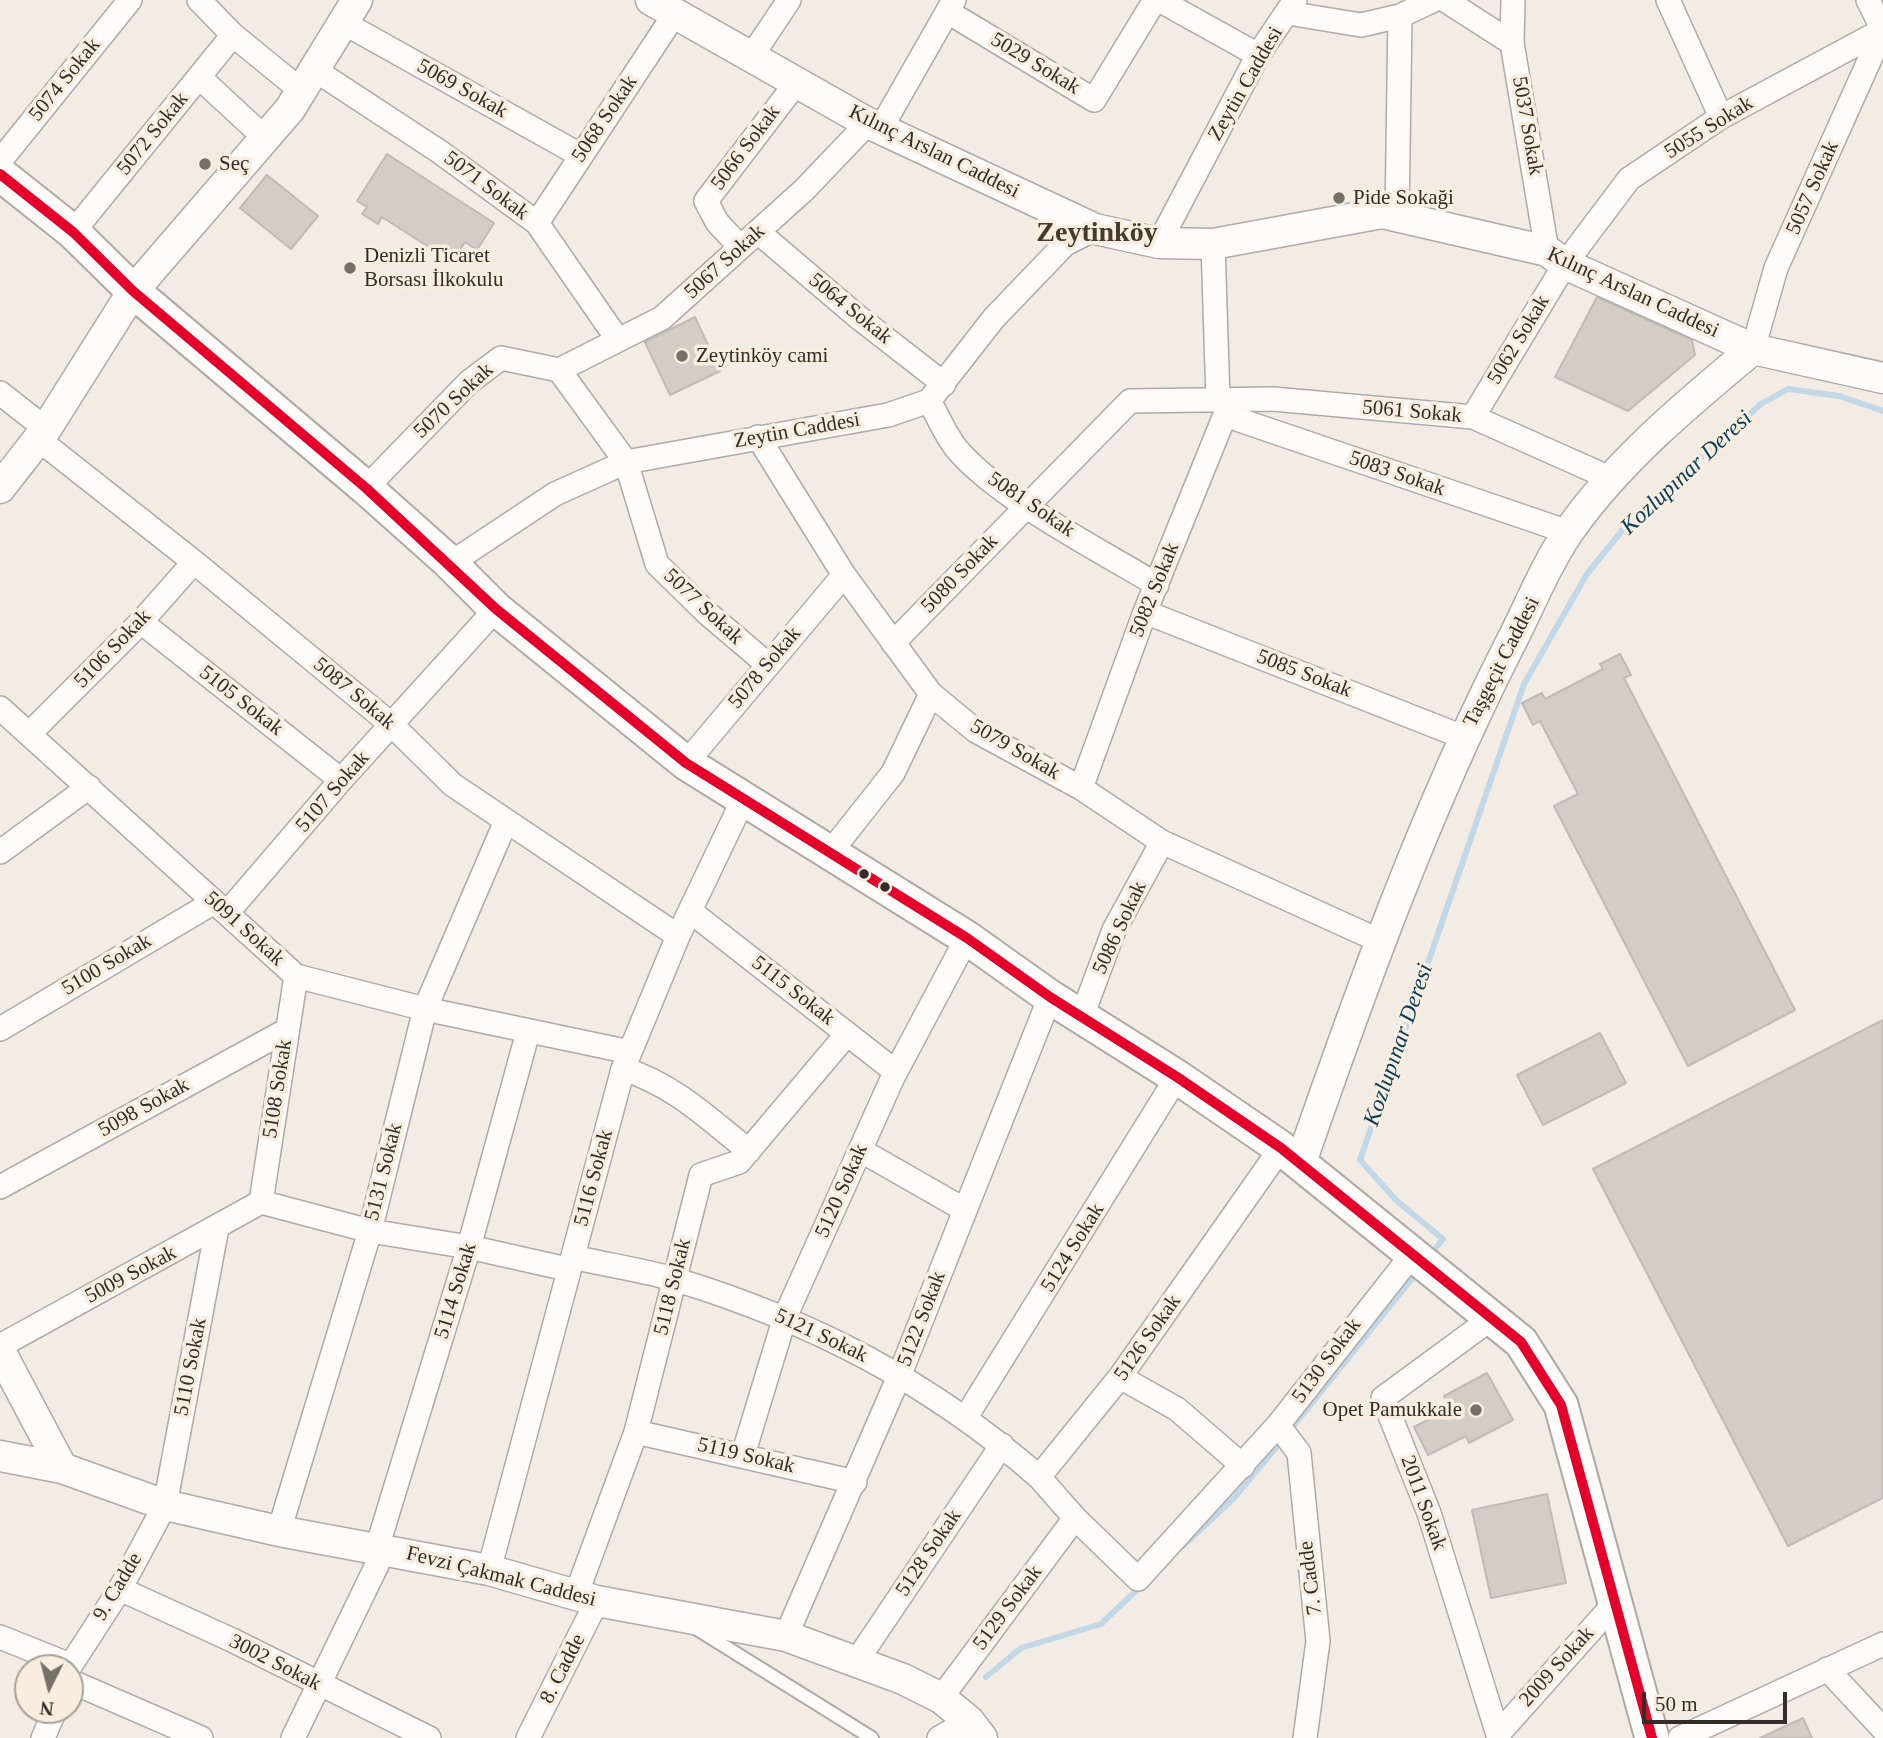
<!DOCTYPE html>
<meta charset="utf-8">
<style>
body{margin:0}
#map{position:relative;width:1883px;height:1738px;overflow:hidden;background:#f2ece5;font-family:"Times New Roman",serif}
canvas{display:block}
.north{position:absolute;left:14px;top:1654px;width:70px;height:70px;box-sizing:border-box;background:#f8eddf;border:2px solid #a9a096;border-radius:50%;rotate:186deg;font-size:19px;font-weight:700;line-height:28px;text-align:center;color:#322d28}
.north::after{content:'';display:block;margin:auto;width:24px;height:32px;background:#75706a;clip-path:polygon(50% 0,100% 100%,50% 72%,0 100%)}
.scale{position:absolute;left:1642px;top:1692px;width:145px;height:32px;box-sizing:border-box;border:4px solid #322d28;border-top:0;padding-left:9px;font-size:21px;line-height:24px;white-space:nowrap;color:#322d28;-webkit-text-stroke:5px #f8eddf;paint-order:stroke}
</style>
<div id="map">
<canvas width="1883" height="1738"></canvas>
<div class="north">N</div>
<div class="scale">50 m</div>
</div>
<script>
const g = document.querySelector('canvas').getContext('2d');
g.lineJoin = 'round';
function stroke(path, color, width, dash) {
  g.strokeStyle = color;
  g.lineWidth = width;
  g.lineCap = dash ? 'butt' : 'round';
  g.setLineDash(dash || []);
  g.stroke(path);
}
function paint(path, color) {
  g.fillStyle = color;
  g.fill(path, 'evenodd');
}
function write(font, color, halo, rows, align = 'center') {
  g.font = font + ' "Times New Roman",serif';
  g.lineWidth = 7;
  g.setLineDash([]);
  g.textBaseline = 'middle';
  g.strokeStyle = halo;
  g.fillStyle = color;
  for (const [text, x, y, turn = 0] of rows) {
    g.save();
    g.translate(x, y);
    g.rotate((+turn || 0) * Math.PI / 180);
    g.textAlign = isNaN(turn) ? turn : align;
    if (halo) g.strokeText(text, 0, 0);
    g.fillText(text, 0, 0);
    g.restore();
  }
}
const stream = new Path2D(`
 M 1430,1256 L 1443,1239 L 1397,1201 L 1360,1160 L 1524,684 L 1587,574 L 1629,522 L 1761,404 L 1788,389 L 1839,396 L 1883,411
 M 1290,1430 L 1419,1270
 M 1183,1546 L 1234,1498 L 1283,1439
 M 986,1677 L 1021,1648 L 1101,1624 L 1142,1585`);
const building = new Path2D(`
 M 387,154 L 494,223 L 477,250 L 465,242 L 452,262 L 382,217 L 378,224 L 362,214 L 367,207 L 357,201 Z
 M 267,175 L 318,216 L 291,249 L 240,208 Z
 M 1597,297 L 1692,340 L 1695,355 L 1628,411 L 1555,377 Z
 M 695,317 L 720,371 L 670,395 L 645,342 Z
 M 1620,654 L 1631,675 L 1624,678 L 1795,1010 L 1688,1066 L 1554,806 L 1578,794 L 1540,721 L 1533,725 L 1522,703 L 1542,693 L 1545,699 L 1603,669 L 1600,664 Z
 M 1883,1020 L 1883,1498 L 1788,1546 L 1593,1169 Z
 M 1600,1033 L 1626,1083 L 1543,1125 L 1517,1075 Z
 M 1487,1373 L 1513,1420 L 1469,1443 L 1466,1436 L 1428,1455 L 1414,1427 L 1451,1408 L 1444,1396 Z
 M 1547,1494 L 1566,1583 L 1491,1598 L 1472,1510 Z
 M 1803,1718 L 1812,1738 L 1760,1738 Z`);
const service = new Path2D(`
 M 697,1629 L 872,1738`);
const minor = new Path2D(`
 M 199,0 L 233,35 L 303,92
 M 1159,0 L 1258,55
 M 1445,0 L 1512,43
 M 1513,0 L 1512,43 L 1547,251
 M 1668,0 L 1721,117
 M 948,12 L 1094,100 L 1155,0
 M 1288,13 L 1361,25 L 1400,16 L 1434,0
 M 344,23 L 580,155
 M 751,57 L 789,0
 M 315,70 L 440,152 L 537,223 L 618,340
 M 199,77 L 266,139
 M 881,128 L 954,0
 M 0,161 L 130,0
 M 1397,217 L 1400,16
 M 537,223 L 674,15
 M 73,232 L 233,35
 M 758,232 L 858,317 L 944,384
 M 1159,243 L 1258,55 L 1295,0
 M 1213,244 L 1218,400
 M 740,247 L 717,222 L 706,201 L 797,82
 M 1753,349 L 1776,268 L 1883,30 L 1868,0
 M 559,370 L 662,318 L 804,190 L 868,123
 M 559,370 L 626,462 L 657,564 L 707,613 L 767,664
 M 0,393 L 46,429
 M 929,401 C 938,416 945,434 956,448 C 997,498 1100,550 1157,585
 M 1225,415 L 1568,532
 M 1473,417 L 1565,264 L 1629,179 L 1721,117 L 1883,30
 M 758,437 L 844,575 L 931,694 L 976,731 L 1081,788 L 1162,842 L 1378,940
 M 38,439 L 194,562 L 392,725 L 453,785 L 678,936
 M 366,488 L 469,382 L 501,358 L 559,370
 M 451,563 L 555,494 L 626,462 L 888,415 L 929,401 L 994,318 L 1065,244 L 1095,229
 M 1145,612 L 1463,737
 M 141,622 L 341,780
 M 893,643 L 1130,401 L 1273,399 L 1473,417 L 1612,479
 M 0,708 L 296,976 L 425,1009 L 630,1052
 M 30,733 L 141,622 L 194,562
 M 686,763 L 844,575
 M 1081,788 L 1145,612 L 1225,415 L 1242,400
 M 0,852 L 89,787
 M 829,854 L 893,773 L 931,694
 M 690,911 L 896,1072
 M 227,913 L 341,780 L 496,609
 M 1082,1016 L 1114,930 L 1162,842
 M 0,1029 L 214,902
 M 623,1069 C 673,1084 709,1119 749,1151
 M 1281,1148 L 1120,1377 L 1039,1477 L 1075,1518 L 1138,1579 L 1278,1425 L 1411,1256
 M 860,1150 L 965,1210
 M 0,1187 L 287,1030
 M 261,1202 L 370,1231 L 469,1247 L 567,1269
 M 261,1202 L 296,976
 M 573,1257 C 607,1265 643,1270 677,1280 C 814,1322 931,1383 1039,1477
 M 1492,1318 L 1383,1398 L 1429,1513 L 1499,1738
 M 0,1346 L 261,1202
 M 1120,1377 L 1177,1409 L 1243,1466
 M 966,1417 L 1177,1077
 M 1278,1425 L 1299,1453 L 1318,1641 L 1305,1738
 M 636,1432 L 855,1482
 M 743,1455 L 785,1317 L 893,1077 L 967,938
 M 279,1531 L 370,1231 L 425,1009 L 506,821
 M 489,1570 L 623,1069 L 678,936 L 743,800
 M 120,1589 L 232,1640 L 429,1738
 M 576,1595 L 636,1432 L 701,1175 L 739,1162 L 847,1034
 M 786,1636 L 900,1374 L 1050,997
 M 0,1637 L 70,1665
 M 856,1662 L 1002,1445
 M 69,1668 L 120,1589 L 165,1505 L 217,1228
 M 1827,1669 L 1883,1729
 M 70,1681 L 201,1738
 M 941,1698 L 1075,1518
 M 1500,1732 L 1615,1603
 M 43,1738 L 55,1710
 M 293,1738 L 377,1565 L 377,1548 L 469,1247 L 528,1032
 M 528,1738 L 597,1601
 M 939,1738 L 969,1721
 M 1680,1738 L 1883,1644`);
const tertiary = new Path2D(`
 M 651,0 L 868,123 L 1095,229 L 1159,243 L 1213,244 L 1382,213 L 1547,251 L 1565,264 L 1753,349
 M 0,488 L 46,429 L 133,291 L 290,109 L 357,0
 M 1301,1162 C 1362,987 1424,814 1508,648 C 1528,610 1545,566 1569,531 C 1618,461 1688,403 1753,349 L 1883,378
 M 0,1351 L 62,1468
 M 0,1456 L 62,1468 L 165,1505 L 279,1531 L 489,1570 L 597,1601 L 786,1636 L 903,1679 L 941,1698 L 969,1721 L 982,1738`);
const secondary = new Path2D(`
 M 0,174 L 73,232 L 133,291 L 366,488 L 448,561 L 496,609 L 686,763 L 967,938 L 1050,997 L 1177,1077 L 1281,1148 L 1521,1342 L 1561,1405 L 1652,1738`);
const bus1 = new Path2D(`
 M 0,174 L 73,232 L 133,291 L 366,488 L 496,609 L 686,763 L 967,938 L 1050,997 L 1177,1077 L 1281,1148 L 1521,1342 L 1561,1405 L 1652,1738`);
const markers = [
 [205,164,7,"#75706a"],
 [1339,198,7,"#75706a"],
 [350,268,7,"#75706a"],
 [682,356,7,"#75706a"],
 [864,874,6,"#322d28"],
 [885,887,6,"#322d28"],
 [1476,1410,7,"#75706a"]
];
const streetNames = [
 ["5029 Sokak",1035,64,31],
 ["5074 Sokak",65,80,-51],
 ["Zeytin Caddesi",1246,84,-60],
 ["5069 Sokak",462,89,29],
 ["5068 Sokak",605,119,-56],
 ["5037 Sokak",1527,126,80],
 ["5055 Sokak",1709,128,-32],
 ["5072 Sokak",153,134,-51],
 ["5066 Sokak",746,148,-53],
 ["Kılınç Arslan Caddesi",934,152,26],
 ["5071 Sokak",486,186,37],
 ["5057 Sokak",1813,188,-66],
 ["5067 Sokak",725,262,-42],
 ["Kılınç Arslan Caddesi",1633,293,25],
 ["5064 Sokak",850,309,39],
 ["5062 Sokak",1519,340,-59],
 ["5070 Sokak",454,401,-43],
 ["5061 Sokak",1412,412,5],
 ["Zeytin Caddesi",797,431,-10],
 ["5083 Sokak",1397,474,19],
 ["5081 Sokak",1031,505,34],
 ["5080 Sokak",960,574,-46],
 ["5082 Sokak",1155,590,-68],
 ["5077 Sokak",703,607,43],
 ["5106 Sokak",113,649,-46],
 ["Taşgeçit Caddesi",1502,662,-63],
 ["5078 Sokak",765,668,-50],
 ["5085 Sokak",1304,674,21],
 ["5087 Sokak",354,694,40],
 ["5105 Sokak",241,701,38],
 ["5079 Sokak",1015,750,30],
 ["5107 Sokak",333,792,-49],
 ["5086 Sokak",1120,928,-65],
 ["5091 Sokak",244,929,42],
 ["5100 Sokak",107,965,-31],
 ["5115 Sokak",793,991,38],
 ["5108 Sokak",278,1089,-81],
 ["5098 Sokak",144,1108,-29],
 ["5131 Sokak",384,1172,-76],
 ["5116 Sokak",594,1178,-75],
 ["5120 Sokak",842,1191,-66],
 ["5124 Sokak",1073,1248,-58],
 ["5009 Sokak",131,1275,-28],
 ["5118 Sokak",673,1287,-76],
 ["5114 Sokak",456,1291,-73],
 ["5122 Sokak",922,1319,-69],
 ["5121 Sokak",821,1336,25],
 ["5126 Sokak",1148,1338,-55],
 ["5130 Sokak",1327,1361,-53],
 ["5110 Sokak",191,1367,-79],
 ["5119 Sokak",746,1456,13],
 ["2011 Sokak",1423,1503,70],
 ["5128 Sokak",929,1553,-56],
 ["Fevzi Çakmak Caddesi",501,1577,14],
 ["7. Cadde",1311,1578,-97],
 ["9. Cadde",118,1587,-59],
 ["5129 Sokak",1008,1608,-53],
 ["3002 Sokak",275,1663,27],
 ["2009 Sokak",1557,1667,-48],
 ["8. Cadde",563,1669,-63]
];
const poiNames = [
 ["Seç",219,164],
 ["Pide Sokaği",1353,198],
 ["Denizli Ticaret",364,256],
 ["Borsası İlkokulu",364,280],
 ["Zeytinköy cami",696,356],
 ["Opet Pamukkale",1462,1410,"right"]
];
const waterNames = [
 ["Kozlupınar Deresi",1687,473,-43],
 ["Kozlupınar Deresi",1399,1045,-71]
];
const districtNames = [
 ["Zeytinköy",1097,234]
];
stroke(stream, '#c2d8e7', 6);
paint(building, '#d4cdc5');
stroke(building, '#c0bbb6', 2);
stroke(service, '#afaaa5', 16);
stroke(minor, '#afaaa5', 26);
stroke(tertiary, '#afaaa5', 33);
stroke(secondary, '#afaaa5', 37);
stroke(service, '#fdfcfb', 12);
stroke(minor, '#fdfcfb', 23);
stroke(tertiary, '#fdfcfb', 30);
stroke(secondary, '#fdfcfb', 33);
stroke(bus1, '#e4002b', 10);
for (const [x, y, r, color] of markers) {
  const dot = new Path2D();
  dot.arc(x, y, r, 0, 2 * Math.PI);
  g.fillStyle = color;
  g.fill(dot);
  stroke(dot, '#f8eddf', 2.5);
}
write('21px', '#322d28', '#f8eddf', streetNames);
write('21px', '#322d28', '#f8eddf', poiNames, 'left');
write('italic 23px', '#043f60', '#f8eddf', waterNames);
write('bold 28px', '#443b30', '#f8eddf', districtNames);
</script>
